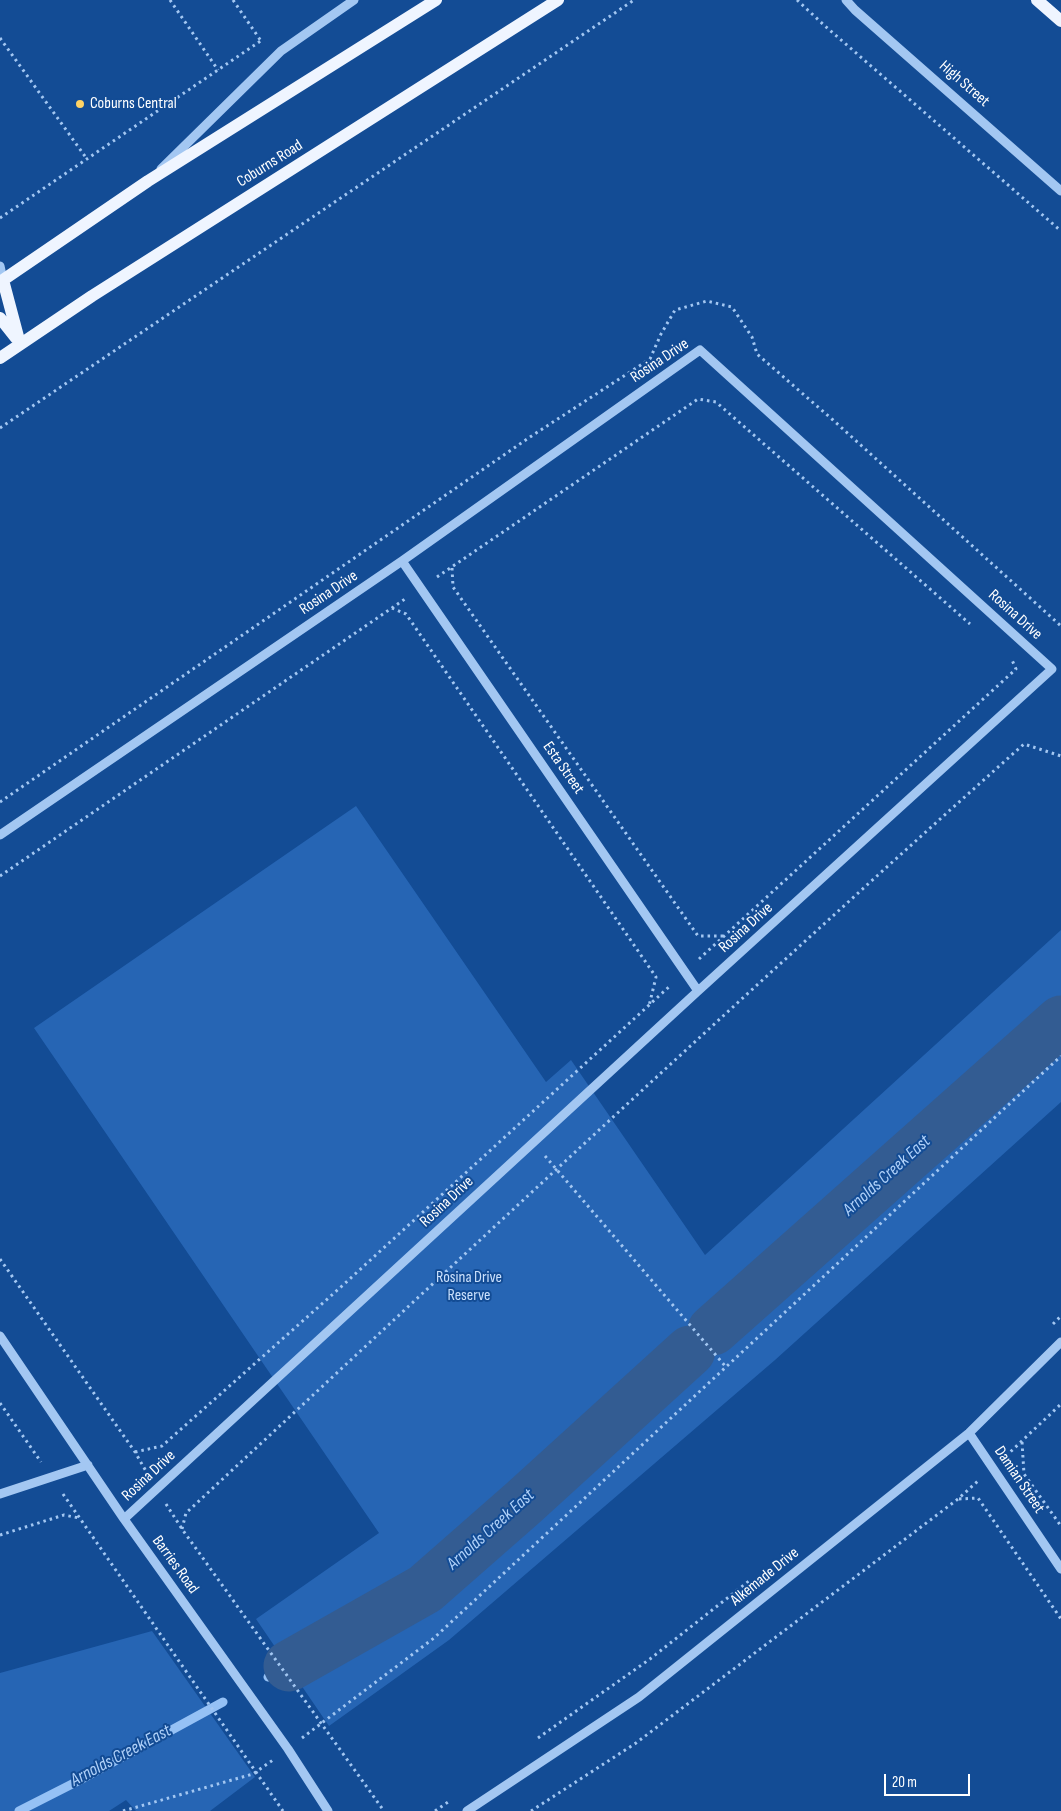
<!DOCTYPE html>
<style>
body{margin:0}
#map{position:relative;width:1061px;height:1811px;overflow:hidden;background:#134c95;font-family:"Sofia Sans Condensed",sans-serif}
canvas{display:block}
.scale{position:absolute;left:884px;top:1774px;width:86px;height:22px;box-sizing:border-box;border:2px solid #fff;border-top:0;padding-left:6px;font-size:15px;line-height:18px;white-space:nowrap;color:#fff;-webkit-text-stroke:4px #134c95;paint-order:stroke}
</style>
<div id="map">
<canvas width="1061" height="1811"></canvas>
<div class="scale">20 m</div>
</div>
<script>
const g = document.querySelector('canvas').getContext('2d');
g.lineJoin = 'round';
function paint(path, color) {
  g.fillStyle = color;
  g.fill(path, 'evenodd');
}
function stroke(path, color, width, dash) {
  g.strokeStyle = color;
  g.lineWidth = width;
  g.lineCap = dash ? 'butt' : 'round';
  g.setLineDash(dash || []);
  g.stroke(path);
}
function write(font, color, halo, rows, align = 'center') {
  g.font = font + ' "Sofia Sans Condensed",sans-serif';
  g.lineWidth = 4;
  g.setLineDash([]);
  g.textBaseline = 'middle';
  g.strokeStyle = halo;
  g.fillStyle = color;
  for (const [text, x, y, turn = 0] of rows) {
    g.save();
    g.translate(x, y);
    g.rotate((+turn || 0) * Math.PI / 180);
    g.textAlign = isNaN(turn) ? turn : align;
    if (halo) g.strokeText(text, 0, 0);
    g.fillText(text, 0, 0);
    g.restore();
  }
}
const green = new Path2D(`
 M 356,806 L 546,1082 L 571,1060 L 705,1255 L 1061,930 L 1061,1102 L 775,1360 L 449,1640 L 329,1726 L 256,1619 L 379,1533 L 34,1028 Z
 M 152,1631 L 255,1777 L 210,1811 L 136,1811 L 126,1800 L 109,1811 L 0,1811 L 0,1673 Z`);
const stream = new Path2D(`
 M 268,1677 L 289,1666
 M 19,1811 L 80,1780 L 223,1702`);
const river = new Path2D(`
 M 713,1330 L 1061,1021
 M 289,1666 L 425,1589 L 523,1503 L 690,1351`);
const path = new Path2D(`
 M 170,0 L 218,70
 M 233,0 L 261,41
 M 797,0 L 825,26 L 1061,231
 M 0,38 L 87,159
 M 0,218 L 262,40
 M 0,428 L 634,0
 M 452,568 L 453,587 L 698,936 L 723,936
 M 437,577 L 698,399 L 716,402 L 970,624
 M 392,608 L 406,614 L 656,977 L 649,1006
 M 0,802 L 530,437 L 650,359 L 661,334 L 675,310 L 707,301 L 732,307 L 752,337 L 757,354 L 833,420 L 1061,626
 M 0,876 L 405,599
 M 699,959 L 1016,669 L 1012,660
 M 545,1156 L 726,1367
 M 0,1259 L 135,1452 L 147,1473
 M 1053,1324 L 1061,1316
 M 0,1403 L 41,1462
 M 1022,1442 L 1024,1474 L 1061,1526
 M 135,1452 L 162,1446 L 342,1286 L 671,985
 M 1006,1456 L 1061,1404
 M 63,1494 L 283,1811
 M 959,1499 L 978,1498 L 1061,1619
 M 166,1504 L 182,1529 L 384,1811
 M 182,1529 L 186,1513 C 464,1255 741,996 1024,744 L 1061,756
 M 0,1535 L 64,1515 L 79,1518
 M 302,1738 L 434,1638 L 1061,1056
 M 538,1738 L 650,1659 L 749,1581
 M 123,1811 L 253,1774 L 273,1760
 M 435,1811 L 451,1800
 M 531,1811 L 636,1743 L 958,1499 L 979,1480`);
const minor = new Path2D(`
 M 846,0 L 855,10 L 1061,191
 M 161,169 L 281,51 L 354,0
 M 0,266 L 3,280
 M 402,561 L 698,991
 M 0,835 L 402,561 L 700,350 L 1052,669 L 698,991 L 124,1519
 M 0,1336 L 124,1519 L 288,1749 L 328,1811
 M 969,1433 L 1061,1569
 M 0,1494 L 88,1465
 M 467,1811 L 639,1697 L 969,1433 L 1061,1342`);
const major = new Path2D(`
 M 1037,0 L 1061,21
 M 3,280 L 20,344
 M 0,282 L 148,181 L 436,0
 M 0,318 L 16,338
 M 0,358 L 92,296 L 558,0`);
const markers = [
 [80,104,5,"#ffd365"]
];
const streetNames = [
 ["High Street",964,84,41],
 ["Coburns Road",270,164,-32],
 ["Rosina Drive",660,361,-34],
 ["Rosina Drive",329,593,-34],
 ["Rosina Drive",1015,615,42],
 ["Esta Street",563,768,55],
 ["Rosina Drive",746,928,-42],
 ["Rosina Drive",447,1202,-43],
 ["Rosina Drive",149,1476,-43],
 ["Damian Street",1019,1480,56],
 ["Barries Road",175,1565,54],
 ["Alkemade Drive",765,1577,-39]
];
const poiNames = [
 ["Coburns Central",90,104]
];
const parkNames = [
 ["Rosina Drive",469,1278],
 ["Reserve",469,1296]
];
const waterNames = [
 ["Arnolds Creek East",887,1176,-42],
 ["Arnolds Creek East",491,1530,-42],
 ["Arnolds Creek East",121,1756,-28]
];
paint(green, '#2665b4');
stroke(stream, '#95c1f5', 9);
stroke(river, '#335c92', 51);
stroke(path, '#a3c7f2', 3, [2.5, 4]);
stroke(minor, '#a3c7f2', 9);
stroke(major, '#eff5ff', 12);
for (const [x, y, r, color] of markers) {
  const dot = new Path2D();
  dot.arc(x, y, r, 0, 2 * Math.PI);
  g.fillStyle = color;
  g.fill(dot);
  stroke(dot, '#134c95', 2);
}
write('16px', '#fff', '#134c95', streetNames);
write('16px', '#fff', '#134c95', poiNames, 'left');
write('16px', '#cbe1fd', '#134c95', parkNames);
write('italic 18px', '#b0d1f9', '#134c95', waterNames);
</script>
